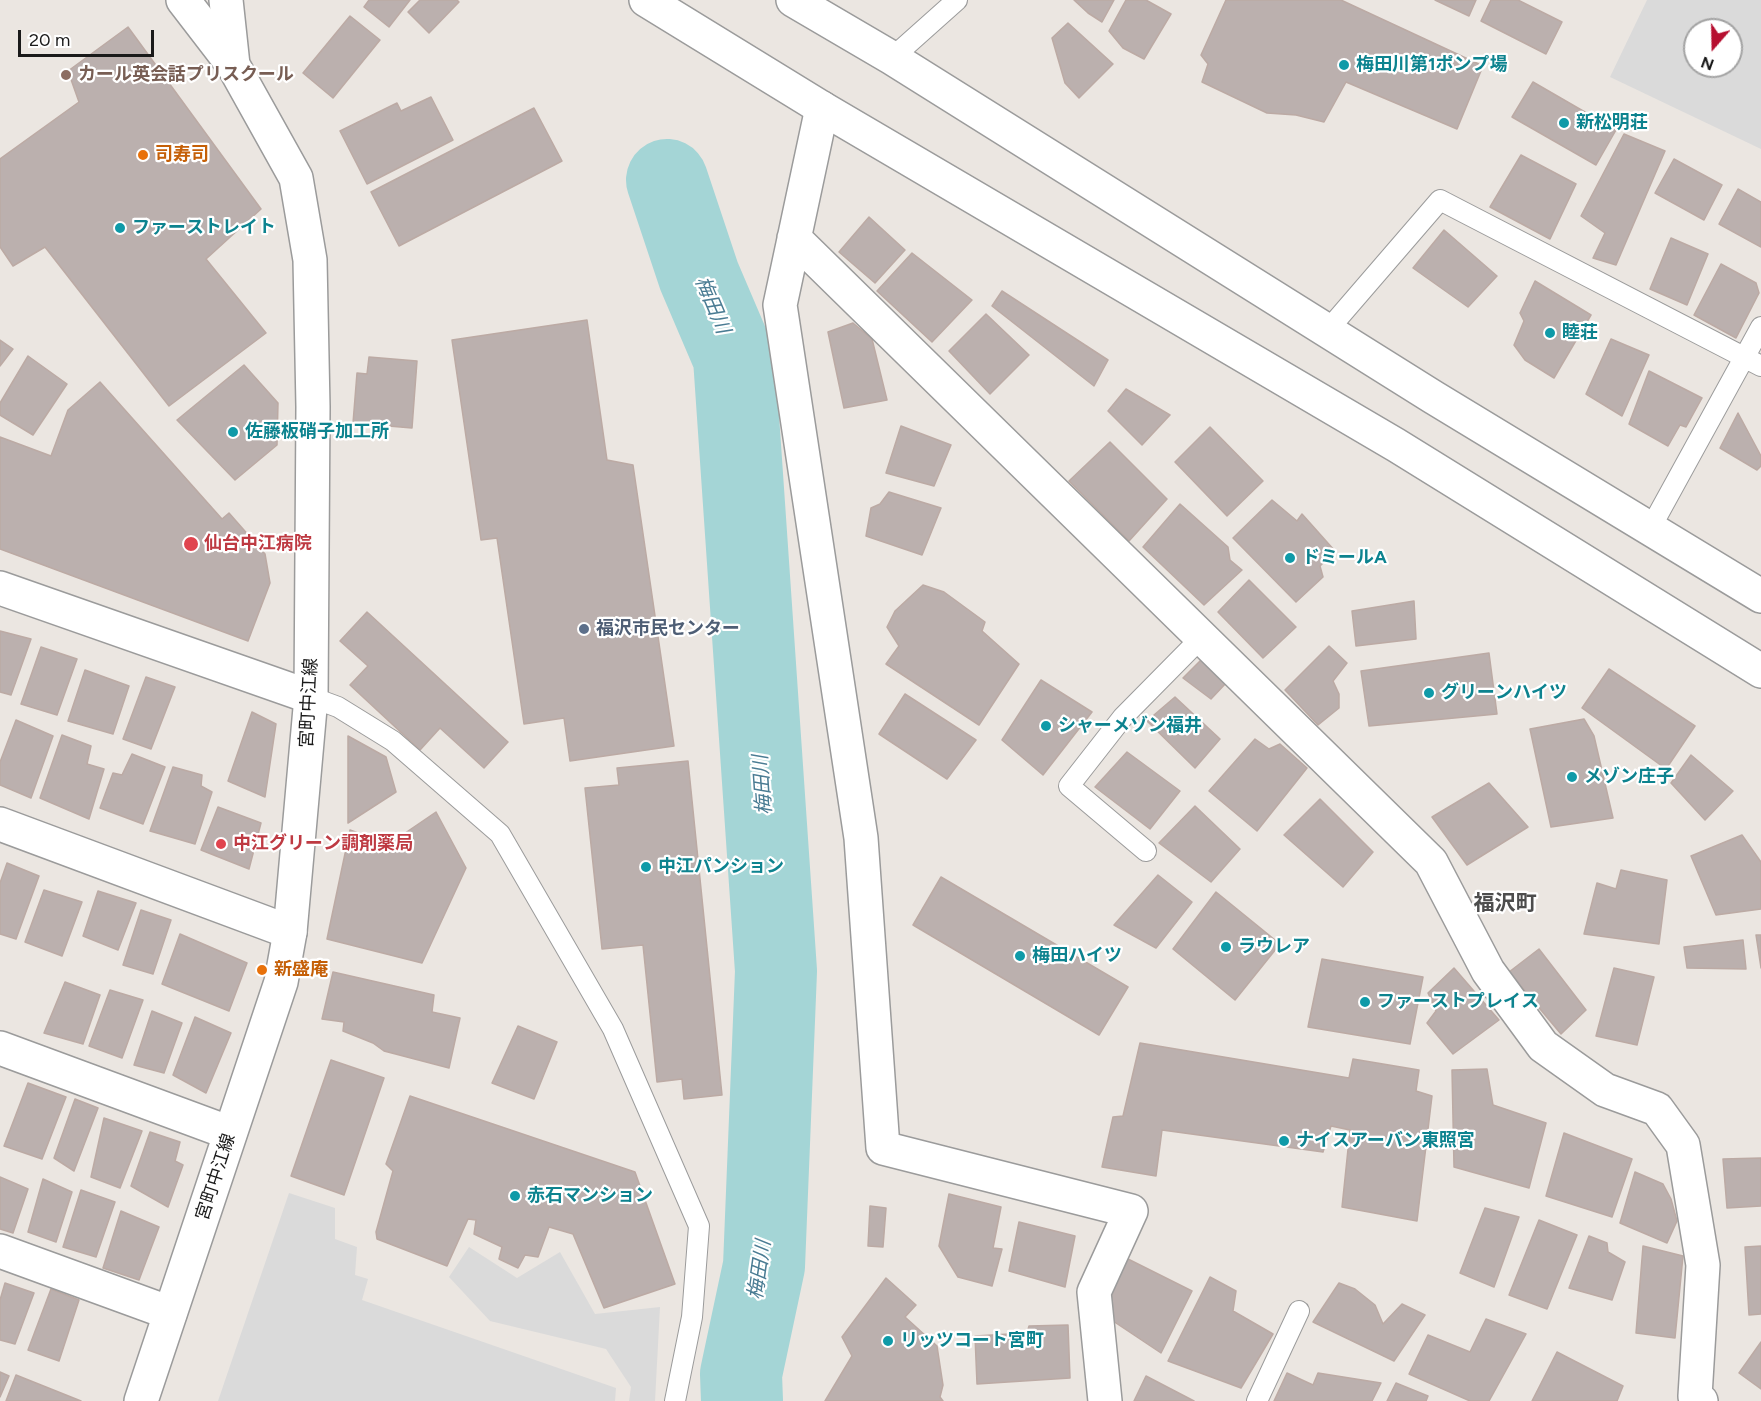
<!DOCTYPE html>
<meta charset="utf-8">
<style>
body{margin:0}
#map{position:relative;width:1761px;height:1401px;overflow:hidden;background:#ebe6e1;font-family:Figtree,sans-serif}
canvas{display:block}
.north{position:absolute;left:1683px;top:18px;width:60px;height:60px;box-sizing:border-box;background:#fff;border:2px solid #a3a3a3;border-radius:50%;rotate:200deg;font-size:16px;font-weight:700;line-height:24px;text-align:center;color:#1a1a1a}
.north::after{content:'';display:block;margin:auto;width:21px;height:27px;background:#b60f30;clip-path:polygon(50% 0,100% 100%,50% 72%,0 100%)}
.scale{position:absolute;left:18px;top:30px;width:136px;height:27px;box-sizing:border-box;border:3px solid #1a1a1a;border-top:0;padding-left:8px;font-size:18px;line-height:21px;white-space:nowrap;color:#1a1a1a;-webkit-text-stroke:4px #fff;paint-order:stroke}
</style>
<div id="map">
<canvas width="1761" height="1401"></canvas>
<div class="north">N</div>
<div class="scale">20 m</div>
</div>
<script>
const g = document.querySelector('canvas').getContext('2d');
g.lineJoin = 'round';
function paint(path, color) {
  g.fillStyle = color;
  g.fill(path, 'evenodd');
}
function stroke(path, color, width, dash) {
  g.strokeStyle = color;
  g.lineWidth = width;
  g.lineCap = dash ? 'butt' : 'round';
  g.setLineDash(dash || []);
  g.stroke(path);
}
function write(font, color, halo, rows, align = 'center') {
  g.font = font + ' Figtree,"Noto Sans JP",sans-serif';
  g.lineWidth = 4.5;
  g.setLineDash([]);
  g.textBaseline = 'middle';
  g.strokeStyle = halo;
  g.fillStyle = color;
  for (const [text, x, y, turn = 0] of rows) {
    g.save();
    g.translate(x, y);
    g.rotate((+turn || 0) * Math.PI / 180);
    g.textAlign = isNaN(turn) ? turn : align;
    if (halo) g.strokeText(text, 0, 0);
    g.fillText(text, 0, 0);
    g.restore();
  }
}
const parking = new Path2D(`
 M 1647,0 L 1761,0 L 1761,149 L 1610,77 ZM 1695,30 L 1731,30 L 1731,66 L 1695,66 Z
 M 289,1193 L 335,1208 L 335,1239 L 357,1247 L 355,1275 L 368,1279 L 362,1300 L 616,1388 L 615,1401 L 218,1401 Z
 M 469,1247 L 517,1278 L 560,1252 L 595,1314 L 660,1307 L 655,1401 L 629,1401 L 631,1387 L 606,1349 L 490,1321 L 449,1277 Z`);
const river = new Path2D(`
 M 667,180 L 699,276 L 734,358 L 776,971 L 764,1266 L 741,1374 L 742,1401`);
const building = new Path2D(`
 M 369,0 L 410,0 L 389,27 L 364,7 Z
 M 420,0 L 457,0 L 459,2 L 429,33 L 408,12 Z
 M 1074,0 L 1114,0 L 1102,22 L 1088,13 Z
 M 1126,0 L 1146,0 L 1171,14 L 1144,59 L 1123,48 L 1109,31 Z
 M 1226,0 L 1341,0 L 1483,66 L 1457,129 L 1346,82 L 1324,122 L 1296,115 L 1267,113 L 1202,82 L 1208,64 L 1201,55 Z
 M 1435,0 L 1476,0 L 1469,16 Z
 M 1491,0 L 1518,0 L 1562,22 L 1546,54 L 1481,21 Z
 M 350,16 L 380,40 L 333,98 L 303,73 Z
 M 1068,23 L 1113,64 L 1079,98 L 1065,83 L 1052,38 Z
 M 128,27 L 261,209 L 206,259 L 266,333 L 169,406 L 45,247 L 13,266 L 0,247 L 0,159 L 79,102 L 68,71 Z
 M 1533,82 L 1616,130 L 1596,165 L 1512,117 Z
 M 431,97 L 453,140 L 367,184 L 340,131 L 397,103 L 401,111 Z
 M 534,108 L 562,161 L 399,246 L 371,192 Z
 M 1624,134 L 1665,151 L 1616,265 L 1593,258 L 1605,233 L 1581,216 Z
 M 1521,155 L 1576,184 L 1550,239 L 1490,207 Z
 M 1674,159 L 1722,185 L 1704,220 L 1655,193 Z
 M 1738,189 L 1761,202 L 1761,247 L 1719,224 Z
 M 869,217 L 905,250 L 875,283 L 839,252 Z
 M 1444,230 L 1497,276 L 1468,307 L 1413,268 Z
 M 1671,238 L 1708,254 L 1687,305 L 1650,289 Z
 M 912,253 L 972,300 L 932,342 L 877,291 Z
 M 1721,264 L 1756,283 L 1759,293 L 1736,338 L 1694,315 Z
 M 1535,281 L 1591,315 L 1554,378 L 1525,360 L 1514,345 L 1524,321 L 1520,313 Z
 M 1002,291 L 1108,360 L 1094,386 L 992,306 Z
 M 986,314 L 1029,355 L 990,394 L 949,351 Z
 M 587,320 L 607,460 L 633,465 L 674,746 L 570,761 L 564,718 L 524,724 L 497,538 L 481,540 L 452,340 Z
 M 853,323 L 872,339 L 887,400 L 844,408 L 828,332 Z
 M 1611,339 L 1649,355 L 1622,416 L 1586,394 Z
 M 0,340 L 13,349 L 0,366 Z
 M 28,356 L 67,384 L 33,435 L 0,415 L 0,403 Z
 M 369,357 L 417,361 L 412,428 L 353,423 L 357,373 L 367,374 Z
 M 244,365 L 278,403 L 277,445 L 235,480 L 177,420 Z
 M 1649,371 L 1702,398 L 1686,427 L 1680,425 L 1668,446 L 1629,424 Z
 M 100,382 L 222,519 L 229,513 L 265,554 L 270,583 L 248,641 L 0,549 L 0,437 L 51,456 L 68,410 Z
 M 1126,389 L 1170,415 L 1142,445 L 1108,411 Z
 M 1738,413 L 1761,456 L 1761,466 L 1757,470 L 1720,448 Z
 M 901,426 L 951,445 L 934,486 L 886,473 Z
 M 1210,427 L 1263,481 L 1227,516 L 1175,462 Z
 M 1110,442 L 1167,499 L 1129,541 L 1069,481 Z
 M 889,492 L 941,508 L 922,555 L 866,536 L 871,508 L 880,504 Z
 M 1272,500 L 1297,521 L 1302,514 L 1335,551 L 1320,566 L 1323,577 L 1296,602 L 1233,538 Z
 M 1180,504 L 1228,547 L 1230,560 L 1242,570 L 1204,605 L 1143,547 Z
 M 1249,580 L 1296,627 L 1263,658 L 1218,612 Z
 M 923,585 L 944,592 L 985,622 L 982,631 L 1019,664 L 979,725 L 886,664 L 899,646 L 887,627 L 895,611 Z
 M 1414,601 L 1416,639 L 1356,646 L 1352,611 Z
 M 367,612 L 508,742 L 484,768 L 440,728 L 420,750 L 350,685 L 368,666 L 340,641 Z
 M 0,631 L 31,639 L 11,695 L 0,692 Z
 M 1329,646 L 1347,663 L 1333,681 L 1339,694 L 1339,708 L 1318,725 L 1285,690 Z
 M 41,647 L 77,659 L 57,715 L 21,704 Z
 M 1489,653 L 1497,714 L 1369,726 L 1361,671 Z
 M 1203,658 L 1228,681 L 1211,699 L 1183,678 Z
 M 1609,669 L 1695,726 L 1666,769 L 1582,708 Z
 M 85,670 L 129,686 L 113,734 L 68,721 Z
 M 146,677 L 175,687 L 151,749 L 123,739 Z
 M 1041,680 L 1092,712 L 1043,775 L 1002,740 Z
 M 905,694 L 976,740 L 947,779 L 879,734 Z
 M 1175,697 L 1220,739 L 1195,768 L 1147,721 Z
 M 252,712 L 276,724 L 265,797 L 228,781 Z
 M 1584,719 L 1594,736 L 1613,818 L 1551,827 L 1530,729 Z
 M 16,720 L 53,736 L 31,798 L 0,785 L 0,762 Z
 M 62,735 L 91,746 L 87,764 L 104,769 L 89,819 L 40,798 Z
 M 348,736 L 386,757 L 396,792 L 348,823 Z
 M 1255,739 L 1269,749 L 1280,744 L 1307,768 L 1257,831 L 1209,791 Z
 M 1127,752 L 1180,791 L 1150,829 L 1095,787 Z
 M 132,754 L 165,767 L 143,824 L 100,808 L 113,773 L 122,775 Z
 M 1691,755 L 1733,791 L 1705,820 L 1671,783 Z
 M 688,761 L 722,1095 L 684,1099 L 682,1079 L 657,1082 L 643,945 L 602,949 L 585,788 L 619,785 L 617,768 Z
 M 173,767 L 202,775 L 201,786 L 212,792 L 195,844 L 150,831 Z
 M 1489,783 L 1528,827 L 1467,865 L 1432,817 Z
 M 1320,799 L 1373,852 L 1343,887 L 1284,835 Z
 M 1195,806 L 1240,849 L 1211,882 L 1159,843 Z
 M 218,807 L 261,823 L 249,869 L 201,850 Z
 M 436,812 L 466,868 L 422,963 L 327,939 L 350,830 L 389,844 Z
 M 1742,835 L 1761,862 L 1761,909 L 1716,915 L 1691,856 Z
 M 7,863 L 39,876 L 16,939 L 0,934 L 0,883 Z
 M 1621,870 L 1667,880 L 1659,944 L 1584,934 L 1597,883 L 1616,889 Z
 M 1158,875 L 1192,902 L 1156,948 L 1114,925 Z
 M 941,877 L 1128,987 L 1099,1035 L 913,925 Z
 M 44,890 L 82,902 L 62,956 L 25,942 Z
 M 98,891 L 136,903 L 118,950 L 83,936 Z
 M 1216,892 L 1280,944 L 1235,1000 L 1173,949 Z
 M 141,910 L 171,920 L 153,974 L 123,965 Z
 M 180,934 L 247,963 L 229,1011 L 162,984 Z
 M 1756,935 L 1761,935 L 1761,968 Z
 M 1743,940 L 1746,969 L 1687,968 L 1684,947 Z
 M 1539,949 L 1586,1010 L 1561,1034 L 1509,972 Z
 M 1322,959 L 1423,977 L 1410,1044 L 1308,1027 Z
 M 1454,968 L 1499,1020 L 1453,1054 L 1427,1023 L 1436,1011 L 1428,993 Z
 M 1614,968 L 1654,977 L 1637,1045 L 1596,1036 Z
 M 333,972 L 434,995 L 432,1012 L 460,1018 L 449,1068 L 384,1051 L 373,1043 L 343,1031 L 344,1022 L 322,1019 Z
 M 65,982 L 100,995 L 83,1044 L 44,1033 Z
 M 110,990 L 143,1000 L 122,1058 L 89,1046 Z
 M 152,1011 L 182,1023 L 164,1073 L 134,1065 Z
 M 195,1017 L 231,1033 L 206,1093 L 173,1075 Z
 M 518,1026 L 557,1042 L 534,1099 L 492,1083 Z
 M 1140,1043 L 1349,1078 L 1353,1059 L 1419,1070 L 1416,1091 L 1432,1096 L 1417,1221 L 1342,1207 L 1350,1130 L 1331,1126 L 1323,1152 L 1162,1130 L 1156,1176 L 1102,1167 L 1113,1117 L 1123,1116 Z
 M 331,1060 L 384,1078 L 344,1195 L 291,1176 Z
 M 1487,1069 L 1493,1105 L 1546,1123 L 1529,1188 L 1454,1167 L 1452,1070 Z
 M 28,1083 L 66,1097 L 42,1159 L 4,1146 Z
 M 410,1096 L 635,1172 L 675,1284 L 604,1308 L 573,1234 L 549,1227 L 538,1257 L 525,1255 L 518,1268 L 499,1259 L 502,1247 L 474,1234 L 476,1220 L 468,1219 L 447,1266 L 377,1239 L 376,1232 L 393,1171 L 386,1164 Z
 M 75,1099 L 98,1108 L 74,1171 L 54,1158 Z
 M 104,1118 L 142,1131 L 120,1188 L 91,1177 Z
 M 150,1132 L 180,1142 L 175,1161 L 183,1165 L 168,1207 L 131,1186 Z
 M 1564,1133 L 1632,1159 L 1612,1217 L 1546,1196 Z
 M 1761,1158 L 1761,1206 L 1727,1208 L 1723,1159 Z
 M 1635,1172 L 1663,1184 L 1671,1199 L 1677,1221 L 1667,1243 L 1620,1223 Z
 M 0,1177 L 28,1189 L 13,1233 L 0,1229 Z
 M 43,1179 L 72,1192 L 56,1242 L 28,1232 Z
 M 81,1190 L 115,1202 L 96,1257 L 63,1247 Z
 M 949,1194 L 1001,1207 L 993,1248 L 1002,1249 L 992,1286 L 958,1277 L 939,1246 Z
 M 870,1206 L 886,1208 L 883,1247 L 868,1246 Z
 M 1485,1208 L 1519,1217 L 1494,1287 L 1460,1273 Z
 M 121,1211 L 159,1227 L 139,1280 L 103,1268 Z
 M 1539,1220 L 1577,1235 L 1547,1309 L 1509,1295 Z
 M 1019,1222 L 1075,1236 L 1065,1287 L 1009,1271 Z
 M 1589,1236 L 1607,1243 L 1608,1252 L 1625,1262 L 1612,1300 L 1569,1288 Z
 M 1643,1246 L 1683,1256 L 1675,1338 L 1636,1333 Z
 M 1761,1246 L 1761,1314 L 1749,1315 L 1745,1247 Z
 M 1126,1258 L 1192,1291 L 1161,1353 L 1113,1321 L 1108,1301 Z
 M 1210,1277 L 1236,1291 L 1233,1311 L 1273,1334 L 1241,1388 L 1168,1361 Z
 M 886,1278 L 916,1305 L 905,1317 L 937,1346 L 943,1385 L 940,1397 L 943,1401 L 825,1401 L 852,1356 L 842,1337 Z
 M 5,1283 L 34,1293 L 15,1344 L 0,1340 L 0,1300 Z
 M 1339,1283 L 1355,1289 L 1375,1305 L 1383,1324 L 1402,1304 L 1425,1315 L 1394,1361 L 1313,1322 Z
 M 51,1289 L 79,1300 L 59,1361 L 28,1350 Z
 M 1486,1319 L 1526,1334 L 1489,1401 L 1470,1401 L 1409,1374 L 1428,1335 L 1470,1352 Z
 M 1068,1325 L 1070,1378 L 977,1384 L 975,1336 L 1027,1333 L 1029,1326 Z
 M 1761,1342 L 1761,1389 L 1739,1373 Z
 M 1557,1352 L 1623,1386 L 1617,1401 L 1532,1401 Z
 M 0,1372 L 9,1376 L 0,1397 Z
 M 1287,1373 L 1313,1385 L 1318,1373 L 1381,1383 L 1372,1401 L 1274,1401 Z
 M 16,1375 L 81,1401 L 6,1401 Z
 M 1146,1376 L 1194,1401 L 1134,1401 Z
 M 1396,1383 L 1428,1396 L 1426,1401 L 1387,1401 Z`);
const service = new Path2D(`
 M 892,58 L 957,0
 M 1327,331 L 1440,200 L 1761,366
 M 1650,529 L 1761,327
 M 311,697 L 338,707 L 393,741 L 500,834 L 613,1029 L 699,1226 L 692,1317 L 675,1401
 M 1146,851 L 1069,786 L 1123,717 L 1201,638
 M 1257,1401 L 1299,1311`);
const minor = new Path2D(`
 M 183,0 L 233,65
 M 822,108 L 780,305 L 861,838 L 883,1148 L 1131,1211 L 1094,1292 L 1105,1401
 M 794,238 L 1431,862 L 1488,971 L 1543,1046 L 1605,1090 L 1657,1109 L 1683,1145 L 1703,1265 L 1695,1396 L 1701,1401
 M 0,588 L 311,697
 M 0,824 L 290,932
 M 0,1048 L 230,1133
 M 0,1251 L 170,1313`);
const tertiary = new Path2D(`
 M 646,0 L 822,108 L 1396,445 L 1761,671
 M 793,0 L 892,58 L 1433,397 L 1761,596
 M 141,1401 L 281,982 L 290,932 L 311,697 L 313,407 L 310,260 L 296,178 L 233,65 L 226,0`);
const markers = [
 [1344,65,6,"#0f9aa8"],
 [66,75,6,"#8d6e63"],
 [1564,123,6,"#0f9aa8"],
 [143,155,6,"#e8710a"],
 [120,228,6,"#0f9aa8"],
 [1550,333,6,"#0f9aa8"],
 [233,432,6,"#0f9aa8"],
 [191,544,8,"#e0444e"],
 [1290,558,6,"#0f9aa8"],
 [584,629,6,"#5c6f8a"],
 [1429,693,6,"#0f9aa8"],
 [1046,726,6,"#0f9aa8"],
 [1572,777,6,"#0f9aa8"],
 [221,844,6,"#e0444e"],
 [646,867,6,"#0f9aa8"],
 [1226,947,6,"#0f9aa8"],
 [1020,956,6,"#0f9aa8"],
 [262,970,6,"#e8710a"],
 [1365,1002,6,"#0f9aa8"],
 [1284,1141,6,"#0f9aa8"],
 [515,1196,6,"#0f9aa8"],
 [888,1341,6,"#0f9aa8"]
];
const cultureNames = [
 ["梅田川第1ポンプ場",1356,65],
 ["新松明荘",1576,123],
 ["ファーストレイト",132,228],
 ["睦荘",1562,333],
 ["佐藤板硝子加工所",245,432],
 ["ドミールA",1302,558],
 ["グリーンハイツ",1441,693],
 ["シャーメゾン福井",1058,726],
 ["メゾン庄子",1584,777],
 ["中江パンション",658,867],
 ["ラウレア",1238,947],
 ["梅田ハイツ",1032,956],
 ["ファーストプレイス",1377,1002],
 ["ナイスアーバン東照宮",1296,1141],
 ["赤石マンション",527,1196],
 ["リッツコート宮町",900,1341]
];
const educationNames = [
 ["カール英会話プリスクール",78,75]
];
const foodNames = [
 ["司寿司",155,155],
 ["新盛庵",274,970]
];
const healthNames = [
 ["仙台中江病院",204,544],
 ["中江グリーン調剤薬局",233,844]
];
const serviceNames = [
 ["福沢市民センター",596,629]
];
const streetNames = [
 ["宮町中江線",309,703,-87],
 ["宮町中江線",216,1177,-72]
];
const waterNames = [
 ["梅田川",712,305,67],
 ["梅田川",763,785,-94],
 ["梅田川",760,1270,-82]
];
const quarterNames = [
 ["福沢町",1505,904]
];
paint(parking, '#dadada');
stroke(river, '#a4d5d6', 82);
paint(building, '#bbb0ae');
stroke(building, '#bcaaa4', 1.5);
stroke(service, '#9b9b9b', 22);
stroke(minor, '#9b9b9b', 36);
stroke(tertiary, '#9b9b9b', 36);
stroke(service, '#fff', 20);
stroke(minor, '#fff', 33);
stroke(tertiary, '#fff', 33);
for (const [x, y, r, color] of markers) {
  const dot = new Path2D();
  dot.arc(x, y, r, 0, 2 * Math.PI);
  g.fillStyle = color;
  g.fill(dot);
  stroke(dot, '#fff', 2);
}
write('bold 18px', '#0d838f', '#fff', cultureNames, 'left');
write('bold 18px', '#785e54', '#fff', educationNames, 'left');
write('bold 18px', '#c56008', '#fff', foodNames, 'left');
write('bold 18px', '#be3a42', '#fff', healthNames, 'left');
write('bold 18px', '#4e5e75', '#fff', serviceNames, 'left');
write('18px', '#1a1a1a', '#fff', streetNames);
write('italic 20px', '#4a7c93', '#fff', waterNames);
write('bold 21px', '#4d4d4d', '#fff', quarterNames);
</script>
